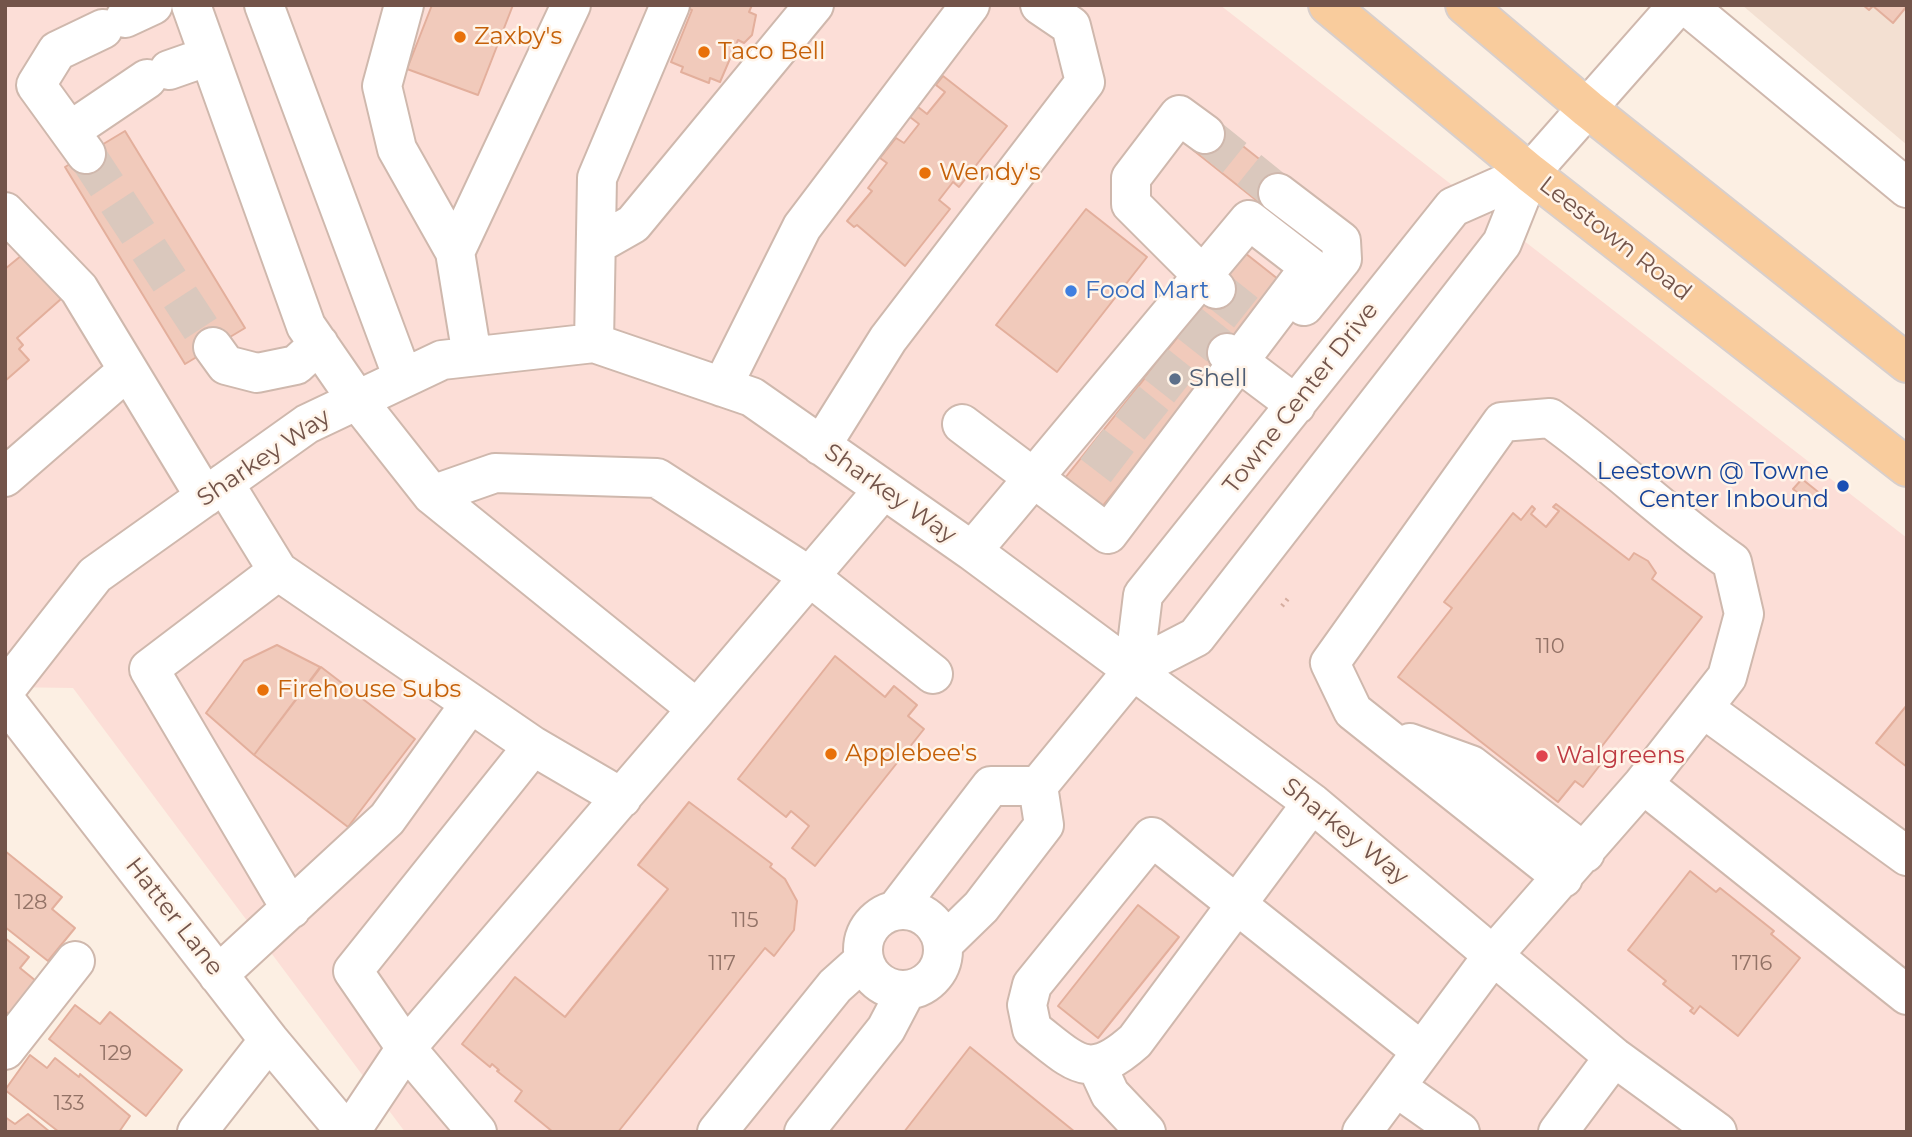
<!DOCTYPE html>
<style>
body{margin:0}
#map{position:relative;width:1912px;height:1137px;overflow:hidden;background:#fcefe3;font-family:Montserrat,sans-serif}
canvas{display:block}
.frame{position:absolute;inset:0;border:7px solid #73544a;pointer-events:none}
</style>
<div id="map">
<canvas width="1912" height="1137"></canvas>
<div class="frame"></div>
</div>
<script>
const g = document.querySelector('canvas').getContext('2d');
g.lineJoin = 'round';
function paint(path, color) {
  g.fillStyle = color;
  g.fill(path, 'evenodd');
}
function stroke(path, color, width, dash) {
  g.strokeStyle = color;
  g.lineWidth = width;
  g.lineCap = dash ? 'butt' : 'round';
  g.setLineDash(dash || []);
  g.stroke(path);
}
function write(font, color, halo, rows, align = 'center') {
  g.font = font + ' Montserrat,sans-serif';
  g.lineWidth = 5;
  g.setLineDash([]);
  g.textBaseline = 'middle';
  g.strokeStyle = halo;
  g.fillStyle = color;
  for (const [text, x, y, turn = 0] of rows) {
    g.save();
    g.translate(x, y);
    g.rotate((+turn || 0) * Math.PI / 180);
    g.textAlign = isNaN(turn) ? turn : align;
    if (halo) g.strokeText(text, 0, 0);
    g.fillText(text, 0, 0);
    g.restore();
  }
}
const residential = new Path2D(`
 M 1742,5 L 1907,5 L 1907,145 Z`);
const commercial = new Path2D(`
 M 5,5 L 1220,5 L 1907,538 L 1907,1132 L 405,1132 L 73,688 L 5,687 Z`);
const building = new Path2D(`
 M 432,5 L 513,5 L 478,95 L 407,69 Z
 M 691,5 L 752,5 L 749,12 L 756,15 L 752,35 L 744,43 L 738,40 L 720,82 L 710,78 L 709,83 L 681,72 L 683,67 L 671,62 L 692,10 L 689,9 Z
 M 1863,5 L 1907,5 L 1907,6 L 1893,23 L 1873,6 L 1869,10 Z
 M 943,76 L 1007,126 L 959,187 L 953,182 L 939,200 L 950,209 L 905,266 L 857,225 L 854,227 L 847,221 L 872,191 L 868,188 L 887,163 L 880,158 L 896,138 L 904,143 L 919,124 L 910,117 L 918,107 L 927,114 L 945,92 L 936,85 Z
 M 1215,124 L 1287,181 L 1266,208 L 1193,150 Z
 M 125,131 L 245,328 L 185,364 L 65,167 Z
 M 1086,209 L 1147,257 L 1057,372 L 996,325 Z
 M 1245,253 L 1283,283 L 1102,507 L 1065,478 Z
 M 22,255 L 61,299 L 17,338 L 23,345 L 19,349 L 29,360 L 5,381 L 5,269 Z
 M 1802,479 L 1822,495 L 1814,506 L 1793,489 Z
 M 1556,504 L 1629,560 L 1634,553 L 1648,561 L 1656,573 L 1652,579 L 1702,617 L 1599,750 L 1607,756 L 1583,787 L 1575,781 L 1558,802 L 1398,677 L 1452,608 L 1444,602 L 1513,513 L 1521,520 L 1532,506 L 1535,509 L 1531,514 L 1546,527 L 1559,511 L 1553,507 Z
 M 277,645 L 320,667 L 254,755 L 206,713 L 244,661 Z
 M 835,656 L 885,697 L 894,686 L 917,705 L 908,716 L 924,729 L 815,866 L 792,848 L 809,826 L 791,811 L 786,817 L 738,779 Z
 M 321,667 L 415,739 L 348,827 L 254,755 Z
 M 1907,705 L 1907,767 L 1876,743 Z
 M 689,802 L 772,864 L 770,867 L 785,879 L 797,901 L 794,930 L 774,956 L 765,948 L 618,1132 L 553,1132 L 515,1101 L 522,1091 L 497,1071 L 499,1070 L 492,1064 L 490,1067 L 462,1044 L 515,977 L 565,1017 L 668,889 L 638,865 Z
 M 5,851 L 62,897 L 52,909 L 75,928 L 48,961 L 5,927 Z
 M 1690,871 L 1716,892 L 1720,888 L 1774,931 L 1771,934 L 1800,958 L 1738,1036 L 1700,1006 L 1694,1014 L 1690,1011 L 1693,1008 L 1663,984 L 1666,981 L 1628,950 Z
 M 1138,905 L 1179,937 L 1098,1038 L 1058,1006 Z
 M 5,938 L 29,957 L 20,968 L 36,981 L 9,1014 L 5,1011 Z
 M 75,1005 L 100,1024 L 110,1012 L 182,1070 L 146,1116 L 49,1039 Z
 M 970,1047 L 1075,1132 L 904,1132 Z
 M 30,1055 L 47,1068 L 55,1058 L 79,1077 L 80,1074 L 130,1116 L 119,1132 L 59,1132 L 5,1090 Z
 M 28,1114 L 50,1132 L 5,1132 L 5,1117 L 15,1124 Z`);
const minorTunnel = new Path2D(`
 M 1205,134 L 1278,193
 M 86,154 L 213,347
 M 1216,289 L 1254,319
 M 1189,323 L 1227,353
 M 1156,364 L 1194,394
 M 1127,401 L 1164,431
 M 1092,444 L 1130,473`);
const path = new Path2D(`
 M 1282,606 L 1290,596`);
const minor = new Path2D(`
 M 191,5 L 306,326 L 357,400 L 432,495 L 697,709 L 883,490
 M 264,5 L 403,378
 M 404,5 L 382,86 L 397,149 L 455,252 L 472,356
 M 1686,5 L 1907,188
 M 125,18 L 153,5
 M 169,70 L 209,56
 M 70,131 L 147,79
 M 1205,134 L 1179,115 L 1131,178 L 1131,204 L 1216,289
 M 86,154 L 36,85 L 57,51 L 103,29
 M 1530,173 L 1678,5
 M 1278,193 L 1341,241 L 1342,259 L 1304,306
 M 5,212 L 79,289 L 205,497
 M 596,245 L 633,224 L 814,5
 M 455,252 L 571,5
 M 594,343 L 597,178 L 670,5
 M 213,347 L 226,365 L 257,373 L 296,365 L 319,344
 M 1227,353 L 1296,405
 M 722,387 L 802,227 L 970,5
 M 962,424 L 1108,534 L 1310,267 L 1249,220 C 1157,330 1065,441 972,551
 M 821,446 L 888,339 L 1085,82 L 1071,26 L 1040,5
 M 5,477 L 128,370
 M 224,483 L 278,571 L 533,746
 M 432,495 L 495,473 L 657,478 L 809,576 L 933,674
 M 278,571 L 149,669 L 291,909
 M 5,690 L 95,575 L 307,424 L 442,360 L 594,343 L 752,397 L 972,551 L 1312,803 L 1614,1057 L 1717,1132
 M 5,700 L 269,1040 L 346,1132
 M 1703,708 L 1907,856
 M 1410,743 L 1471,765 L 1585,853
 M 1643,784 L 1907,995
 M 622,798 L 533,746 L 353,971 L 406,1048 L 697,709
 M 1312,803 L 1135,1041 C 1088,1083 1075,1062 1032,1029 L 1027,1005 L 1032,985 L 1152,837 L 1421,1051
 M863 950a40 40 0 1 1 80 0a40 40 0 1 1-80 0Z
 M 896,910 L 991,786 L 1038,786
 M 943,944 L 981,907 L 1044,825 L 1038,786 L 1134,669 L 1196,637 L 1502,243 L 1530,173 L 1453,207 L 1143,595 L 1134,669
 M 218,975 L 387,819 L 470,704
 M 5,1050 L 75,961
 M 1097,1066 L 1110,1094 L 1146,1132
 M 1396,1087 L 1460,1132
 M 197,1132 L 269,1040
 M 350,1132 L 406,1048 L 477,1132
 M 717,1132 L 835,986 L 864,960
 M 804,1132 L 886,1029 L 906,991
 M 1362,1132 L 1494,954 L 1643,784 L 1727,677 L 1744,614 L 1732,562 C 1668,517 1613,463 1550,418 L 1502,422 L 1330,663 L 1353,711 L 1563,878
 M 1558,1132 L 1614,1057`);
const major = new Path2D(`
 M 1328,5 L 1530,173 L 1907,467
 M 1465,5 L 1588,109 L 1907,363`);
const markers = [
 [460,37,7,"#e8710a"],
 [704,52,7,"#e8710a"],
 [925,173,7,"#e8710a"],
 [1071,291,7,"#3f7fe0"],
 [1175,379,7,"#5c6f8a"],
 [1843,486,7,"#1a4fb4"],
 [263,690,7,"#e8710a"],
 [831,754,7,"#e8710a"],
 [1542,756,7,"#e0444e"]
];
const numberNames = [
 ["110",1550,647],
 ["128",31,903],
 ["115",745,921],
 ["117",722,964],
 ["1716",1752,964],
 ["129",116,1054],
 ["133",69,1104]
];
const foodNames = [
 ["Zaxby's",474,37],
 ["Taco Bell",718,52],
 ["Wendy's",939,173],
 ["Firehouse Subs",277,690],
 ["Applebee's",845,754]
];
const streetNames = [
 ["Leestown Road",1615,239,38],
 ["Towne Center Drive",1301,398,-52],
 ["Sharkey Way",264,458,-34],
 ["Sharkey Way",890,494,35],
 ["Sharkey Way",1345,832,39],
 ["Hatter Lane",174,917,52]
];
const shopNames = [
 ["Food Mart",1085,291]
];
const serviceNames = [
 ["Shell",1189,379]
];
const transitNames = [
 ["Leestown @ Towne",1829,472],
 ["Center Inbound",1829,500]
];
const healthNames = [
 ["Walgreens",1556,756]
];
paint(residential, '#f3e0d2');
paint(commercial, '#fcded7');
paint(building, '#f1cabb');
stroke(building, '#e3af9c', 2);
stroke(minorTunnel, '#dac8bd', 38, [38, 19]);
stroke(minor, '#cfb8ad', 42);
stroke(major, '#d8cfcc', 42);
stroke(path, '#d5ad9f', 4.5, [2, 5]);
stroke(minor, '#fff', 38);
stroke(major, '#f9cc9d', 38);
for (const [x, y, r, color] of markers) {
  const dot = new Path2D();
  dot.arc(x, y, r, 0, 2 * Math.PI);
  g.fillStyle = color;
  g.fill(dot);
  stroke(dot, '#fff4e9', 2.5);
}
write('21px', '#927266', null, numberNames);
write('24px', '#c56008', '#fff4e9', foodNames, 'left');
write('24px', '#73544a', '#fff4e9', streetNames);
write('24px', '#366cbe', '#fff4e9', shopNames, 'left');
write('24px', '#4e5e75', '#fff4e9', serviceNames, 'left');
write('24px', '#164399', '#fff4e9', transitNames, 'right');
write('24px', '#be3a42', '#fff4e9', healthNames, 'left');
</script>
